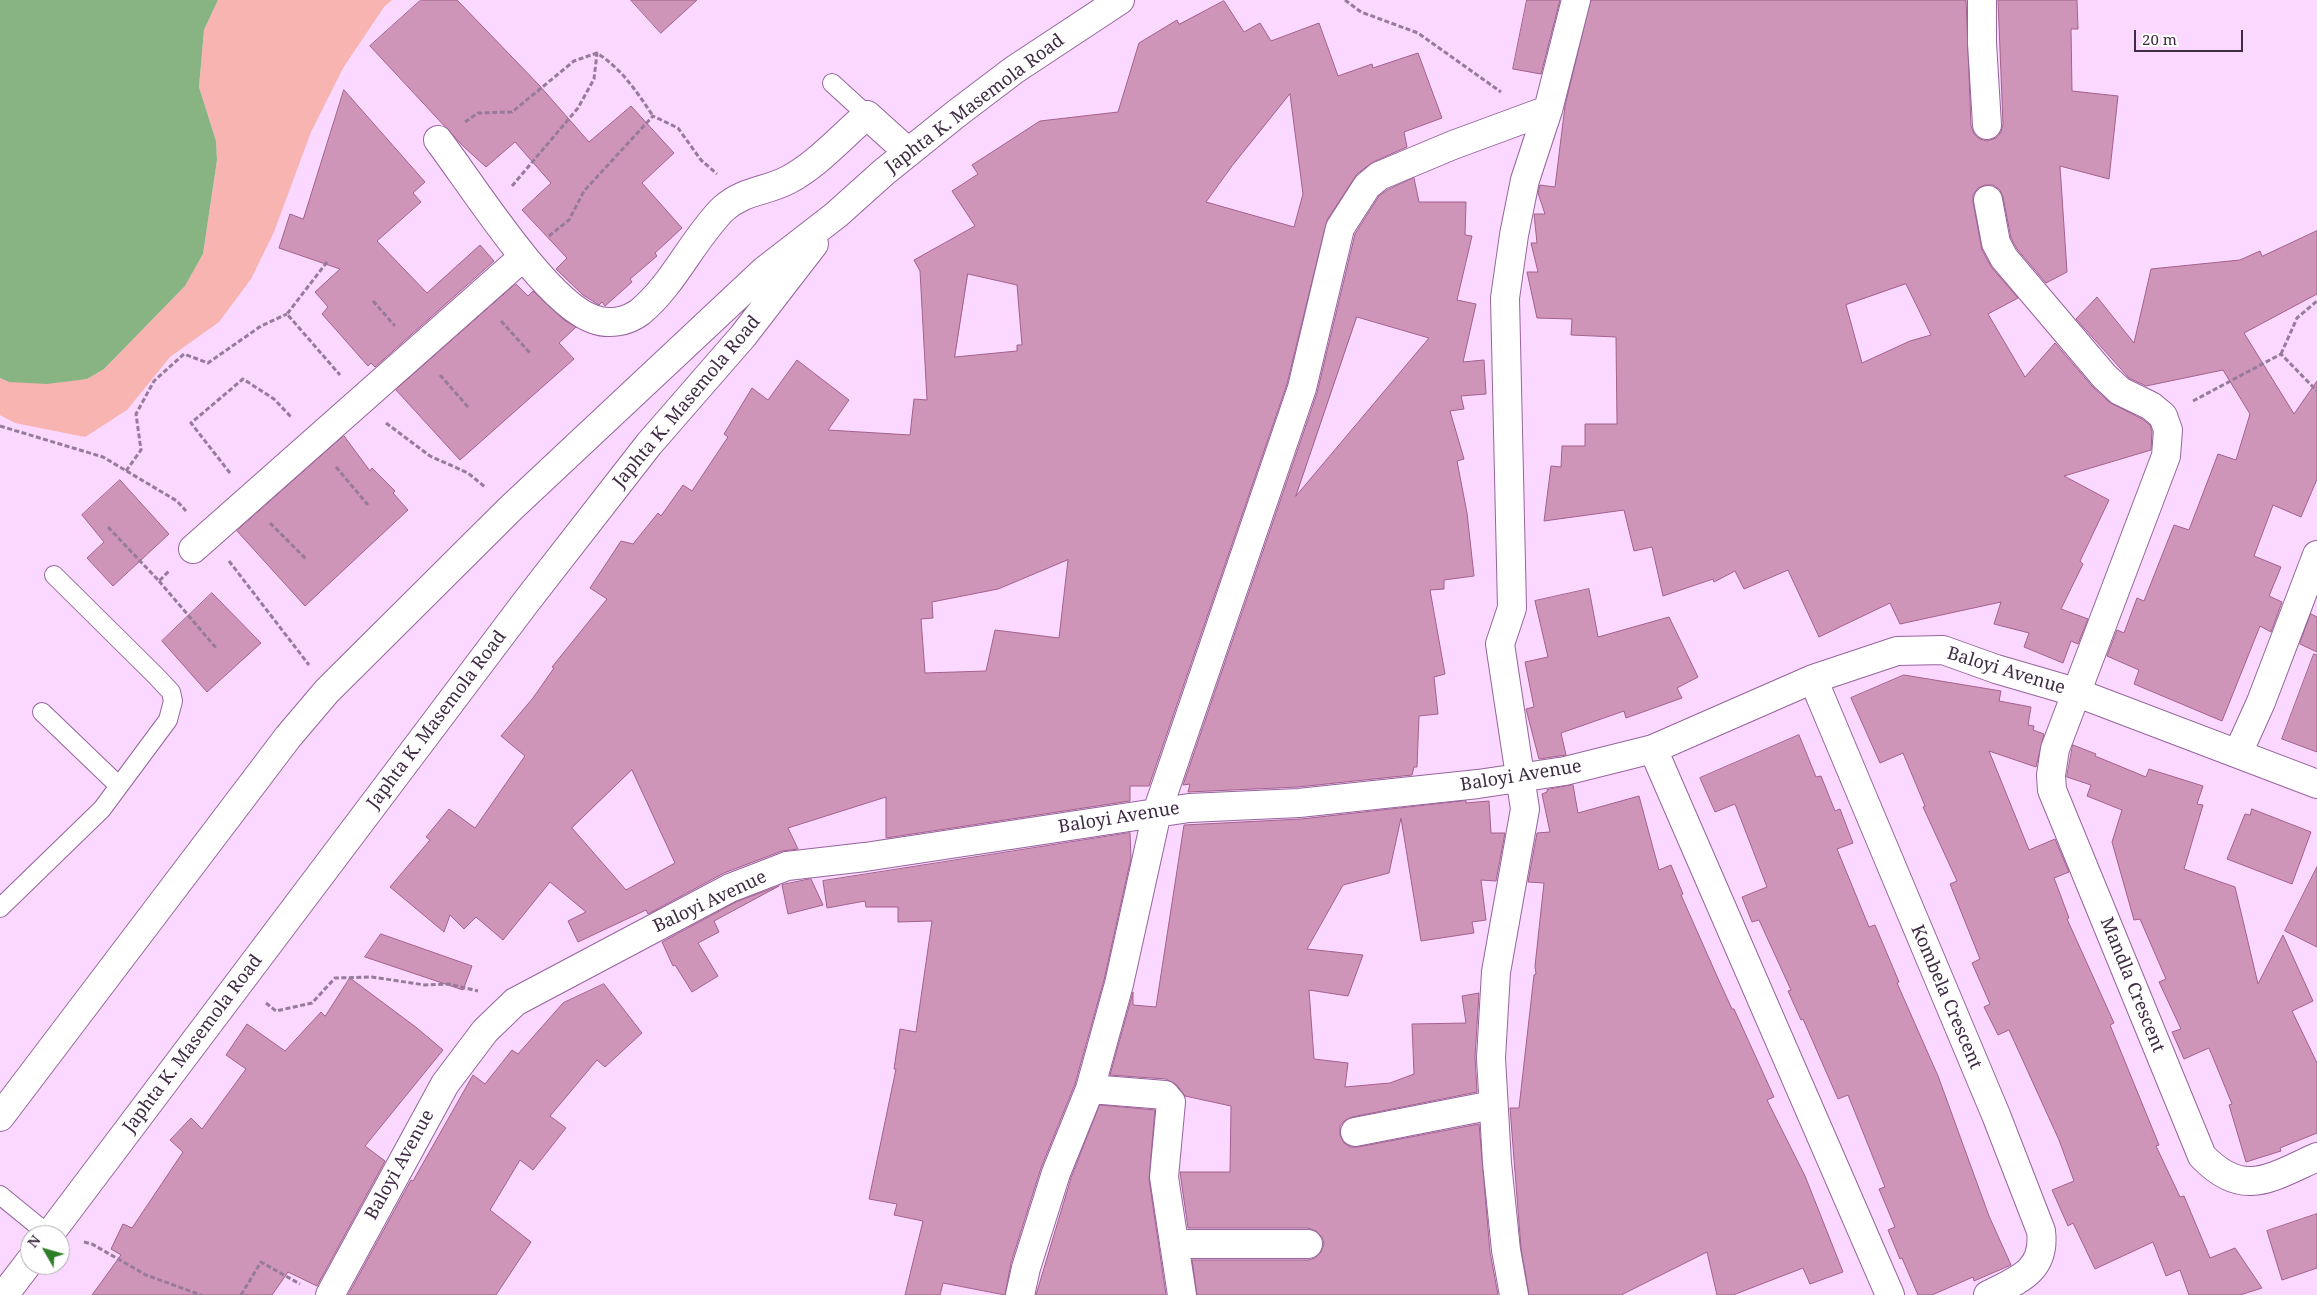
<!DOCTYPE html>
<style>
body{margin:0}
#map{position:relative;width:2317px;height:1295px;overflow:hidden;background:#fad8ff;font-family:"Noto Serif",serif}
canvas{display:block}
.north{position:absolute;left:20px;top:1225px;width:50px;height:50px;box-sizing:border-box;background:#fff;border:1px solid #b3aab4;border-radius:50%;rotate:308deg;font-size:14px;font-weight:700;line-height:20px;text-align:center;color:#402b44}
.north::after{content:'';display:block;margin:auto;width:18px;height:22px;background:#2f7f29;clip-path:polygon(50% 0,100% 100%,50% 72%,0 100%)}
.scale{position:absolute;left:2134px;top:30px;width:109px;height:22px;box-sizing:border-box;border:2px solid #402b44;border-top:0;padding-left:6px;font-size:15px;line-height:18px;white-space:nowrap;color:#402b44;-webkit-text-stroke:4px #fff;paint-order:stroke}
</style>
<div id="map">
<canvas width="2317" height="1295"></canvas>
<div class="north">N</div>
<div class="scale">20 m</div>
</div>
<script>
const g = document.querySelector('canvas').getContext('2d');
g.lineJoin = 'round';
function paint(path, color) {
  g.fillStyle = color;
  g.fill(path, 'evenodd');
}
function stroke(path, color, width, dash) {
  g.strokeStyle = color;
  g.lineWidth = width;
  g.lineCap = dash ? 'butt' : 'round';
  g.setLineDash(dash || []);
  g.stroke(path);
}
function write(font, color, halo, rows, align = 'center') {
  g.font = font + ' "Noto Serif",serif';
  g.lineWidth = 4;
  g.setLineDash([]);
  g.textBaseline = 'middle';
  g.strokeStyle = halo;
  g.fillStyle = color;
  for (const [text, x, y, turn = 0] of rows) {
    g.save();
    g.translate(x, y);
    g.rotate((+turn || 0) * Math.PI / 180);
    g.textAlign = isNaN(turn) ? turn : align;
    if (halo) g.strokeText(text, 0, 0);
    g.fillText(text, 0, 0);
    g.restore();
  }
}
const green = new Path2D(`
 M 218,0 L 392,0 L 384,7 L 343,68 L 311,132 L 274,232 L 251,279 L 219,322 L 170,357 L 127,410 L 85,437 L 15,423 L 0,415 L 0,378 L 9,382 L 87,379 L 104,369 L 185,286 L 203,254 L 217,160 L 216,141 L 199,87 L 204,30 Z`);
const water = new Path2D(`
 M 0,0 L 218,0 L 204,30 L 199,87 L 216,141 L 217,160 L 203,254 L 185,286 L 104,369 L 87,379 L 47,384 L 9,382 L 0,378 Z`);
const building = new Path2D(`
 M 421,0 L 457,0 L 539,85 L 589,142 L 631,106 L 674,153 L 642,183 L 682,228 L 655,253 L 657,256 L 630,279 L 632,282 L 605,306 L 602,302 L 599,305 L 583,295 L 556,269 L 567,258 L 522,210 L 551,183 L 515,142 L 486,167 L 463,146 L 370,46 Z
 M 631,0 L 697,0 L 661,33 Z
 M 1527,0 L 1560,0 L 1541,74 L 1513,69 Z
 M 1591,0 L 1966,0 L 1971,126 L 1974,134 L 1980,139 L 1987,141 L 1996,138 L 2001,132 L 2003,124 L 1998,0 L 2077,0 L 2078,29 L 2071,29 L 2072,91 L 2118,96 L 2109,179 L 2060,166 L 2067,272 L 2046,283 L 2017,249 L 2011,238 L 2003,197 L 2000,190 L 1993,185 L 1985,185 L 1978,188 L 1973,195 L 1973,202 L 1982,250 L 1992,268 L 2018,298 L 1988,314 L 2025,377 L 2055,343 L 2092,386 L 2109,402 L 2142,419 L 2150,425 L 2152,432 L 2151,450 L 2064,476 L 2109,500 L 2080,561 L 2083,564 L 2061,609 L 2088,619 L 2078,644 L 2071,641 L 2063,663 L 2024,647 L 2029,633 L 1994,624 L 2001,602 L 1900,624 L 1890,603 L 1819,637 L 1788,570 L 1744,589 L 1735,571 L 1714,582 L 1713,579 L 1663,596 L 1652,547 L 1634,551 L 1624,510 L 1544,521 L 1551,466 L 1561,467 L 1562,446 L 1585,446 L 1585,424 L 1617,424 L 1616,337 L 1571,335 L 1572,319 L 1537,318 L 1527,272 L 1538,272 L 1531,243 L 1537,243 L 1534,214 L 1545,214 L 1538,193 L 1540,185 L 1555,187 L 1565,106 ZM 1906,284 L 1931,335 L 1910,341 L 1862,363 L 1846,305 Z
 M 1224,1 L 1244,32 L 1260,23 L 1271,41 L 1319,23 L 1338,76 L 1372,64 L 1373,68 L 1418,53 L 1442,118 L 1404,132 L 1407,147 L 1373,162 L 1357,174 L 1327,220 L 1287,384 L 1149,786 L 1130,786 L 1130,801 L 886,838 L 886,797 L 788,828 L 798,849 L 782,851 L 724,873 L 648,914 L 646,910 L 578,942 L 568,921 L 586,912 L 550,882 L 503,940 L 476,917 L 464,929 L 450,915 L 444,932 L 390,887 L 430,840 L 426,837 L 449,809 L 475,828 L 525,756 L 501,736 L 533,698 L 554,668 L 552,667 L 607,599 L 590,588 L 621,541 L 633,544 L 658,513 L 661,516 L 683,485 L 692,491 L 728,437 L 724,434 L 752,388 L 768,400 L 797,360 L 849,400 L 828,430 L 910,435 L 914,399 L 927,400 L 920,271 L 914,260 L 975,226 L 952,191 L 978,174 L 972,165 L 1040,121 L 1118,112 L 1139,43 L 1177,20 L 1179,24 ZM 1290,94 L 1303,194 L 1294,227 L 1206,202 L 1232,166 ZM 968,274 L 1017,285 L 1022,345 L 1017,345 L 1017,351 L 955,357 ZM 1068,560 L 1059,638 L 995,630 L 986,671 L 925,673 L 921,619 L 933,618 L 932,602 L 998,589 ZM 632,770 L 675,863 L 626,890 L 572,828 Z
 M 344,90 L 425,182 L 413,193 L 421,202 L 377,241 L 427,293 L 480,245 L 494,261 L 375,367 L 371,363 L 368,366 L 322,314 L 328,307 L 315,292 L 340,269 L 279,248 L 290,214 L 303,219 Z
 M 1414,178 L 1419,202 L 1466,202 L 1465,235 L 1472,236 L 1457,300 L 1476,304 L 1463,362 L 1484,360 L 1486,394 L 1461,396 L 1464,409 L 1450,411 L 1464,459 L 1457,461 L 1467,513 L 1474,576 L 1444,580 L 1444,589 L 1430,590 L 1445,674 L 1434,677 L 1438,714 L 1419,716 L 1417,767 L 1414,767 L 1412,775 L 1298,787 L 1188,792 L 1190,784 L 1183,785 L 1317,393 L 1355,234 L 1379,196 L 1387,190 ZM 1357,317 L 1429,338 L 1296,496 Z
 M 2317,231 L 2317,294 L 2244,333 L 2294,414 L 2317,381 L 2317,479 L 2301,517 L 2273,505 L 2254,556 L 2281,567 L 2269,596 L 2282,602 L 2271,632 L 2260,626 L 2222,721 L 2134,684 L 2139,670 L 2107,656 L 2117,630 L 2124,633 L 2137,598 L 2144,601 L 2174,525 L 2189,530 L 2218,454 L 2236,460 L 2250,414 L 2223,370 L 2146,386 L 2129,378 L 2076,319 L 2097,297 L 2134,343 L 2151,269 L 2240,260 L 2260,251 L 2262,256 Z
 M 516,284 L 528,296 L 533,291 L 564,320 L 576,327 L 559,343 L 574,359 L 460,460 L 396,390 Z
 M 344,436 L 370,471 L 372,468 L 395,491 L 393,493 L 408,510 L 305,606 L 237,531 Z
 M 120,480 L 169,534 L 113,586 L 87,558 L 104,542 L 82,515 Z
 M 1589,589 L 1598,637 L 1669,617 L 1698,677 L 1677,688 L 1682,698 L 1626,718 L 1624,711 L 1561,733 L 1566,755 L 1539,759 L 1526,709 L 1534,707 L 1525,662 L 1548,657 L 1535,601 Z
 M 212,593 L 261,643 L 207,692 L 162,641 Z
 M 2311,614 L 2317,617 L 2317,652 L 2300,644 Z
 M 2314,654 L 2317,655 L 2317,752 L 2282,739 Z
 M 1904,675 L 2001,691 L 1999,701 L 2031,707 L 2028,725 L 2034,726 L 2033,730 L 2044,734 L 2036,767 L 1989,751 L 2029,850 L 2055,839 L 2069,872 L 2054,878 L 2069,918 L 2067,919 L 2114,1023 L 2110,1025 L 2159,1145 L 2156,1146 L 2180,1197 L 2184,1196 L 2210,1258 L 2235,1248 L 2262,1288 L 2240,1295 L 2189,1295 L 2180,1270 L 2166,1276 L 2153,1242 L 2095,1269 L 2073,1223 L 2068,1226 L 2052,1190 L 2074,1181 L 2059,1140 L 2009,1030 L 1998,1035 L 1984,1007 L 1990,1004 L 1972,963 L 1980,959 L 1950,884 L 1957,881 L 1923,807 L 1925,806 L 1903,753 L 1880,763 L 1851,698 Z
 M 1799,735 L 1816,777 L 1821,776 L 1835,811 L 1840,809 L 1853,843 L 1837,849 L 1869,927 L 1875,925 L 1899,982 L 1897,983 L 1938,1076 L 1989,1216 L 2011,1265 L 1974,1281 L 1973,1277 L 1932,1295 L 1918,1295 L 1902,1258 L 1900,1259 L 1888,1230 L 1895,1227 L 1879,1189 L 1885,1187 L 1848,1095 L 1838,1099 L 1803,1019 L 1801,1020 L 1788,991 L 1791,990 L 1759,920 L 1752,922 L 1742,897 L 1767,887 L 1735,804 L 1715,812 L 1700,778 Z
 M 2073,745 L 2096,754 L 2095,756 L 2146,777 L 2149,769 L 2203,786 L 2197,804 L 2203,805 L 2184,869 L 2235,887 L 2258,984 L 2283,935 L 2313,1001 L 2292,1011 L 2317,1063 L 2317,1133 L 2280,1148 L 2281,1151 L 2246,1162 L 2229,1105 L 2232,1104 L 2209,1048 L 2184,1059 L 2172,1032 L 2181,1029 L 2159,982 L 2166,979 L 2140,919 L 2134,920 L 2112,842 L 2122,810 L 2087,796 L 2091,785 L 2067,777 Z
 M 1573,785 L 1578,813 L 1639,796 L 1659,870 L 1671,865 L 1683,894 L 1681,895 L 1716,974 L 1732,1009 L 1734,1009 L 1774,1097 L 1767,1100 L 1805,1176 L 1843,1272 L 1810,1284 L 1803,1268 L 1733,1295 L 1717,1295 L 1707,1252 L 1621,1295 L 1529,1295 L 1521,1248 L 1510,1108 L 1519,1108 L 1534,975 L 1536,974 L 1535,966 L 1544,883 L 1528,882 L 1537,833 L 1550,832 L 1542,794 L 1547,792 L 1547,790 Z
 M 1466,801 L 1466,803 L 1489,801 L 1491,833 L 1505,833 L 1496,881 L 1481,880 L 1486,920 L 1472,922 L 1474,933 L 1421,941 L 1401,818 L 1389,873 L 1343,885 L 1307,949 L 1363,955 L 1348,996 L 1309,990 L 1314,1059 L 1348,1063 L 1345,1087 L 1390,1083 L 1414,1074 L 1412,1024 L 1466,1023 L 1462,996 L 1479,993 L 1475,1057 L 1477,1092 L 1352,1117 L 1344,1121 L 1340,1126 L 1340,1135 L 1344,1143 L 1350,1147 L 1358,1147 L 1479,1124 L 1490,1252 L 1498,1295 L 1197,1295 L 1192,1260 L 1308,1260 L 1315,1258 L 1321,1252 L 1324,1244 L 1322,1237 L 1316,1231 L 1308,1228 L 1188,1228 L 1180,1172 L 1230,1172 L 1231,1106 L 1185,1096 L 1177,1085 L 1166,1079 L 1110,1075 L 1133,992 L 1133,1005 L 1156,1007 L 1184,825 L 1301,819 Z
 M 2252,809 L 2311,832 L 2292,884 L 2227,859 L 2245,814 L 2250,815 Z
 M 1130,833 L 1131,858 L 1104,980 L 1075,1084 L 1041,1168 L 1011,1263 L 1005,1295 L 943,1283 L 940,1295 L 905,1295 L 923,1221 L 894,1215 L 897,1204 L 869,1199 L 896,1069 L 894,1069 L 900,1029 L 916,1032 L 932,921 L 898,922 L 898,907 L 866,907 L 865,901 L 827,908 L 823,881 Z
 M 2317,867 L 2317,947 L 2285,931 Z
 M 811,879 L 823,905 L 788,914 L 782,885 Z
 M 779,886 L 714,921 L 719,932 L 698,943 L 718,976 L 692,992 L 675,965 L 673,966 L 662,942 L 736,902 Z
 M 381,934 L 472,966 L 463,990 L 365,957 Z
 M 350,978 L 417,1028 L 443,1050 L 365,1146 L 385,1161 L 317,1286 L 288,1272 L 272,1295 L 92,1295 L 121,1255 L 111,1249 L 123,1224 L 132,1228 L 183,1152 L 170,1140 L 191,1118 L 202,1129 L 246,1069 L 226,1055 L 247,1024 L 285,1051 L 321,1012 L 325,1016 Z
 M 604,984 L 642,1033 L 605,1067 L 597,1060 L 550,1116 L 566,1128 L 533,1170 L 520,1160 L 490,1210 L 531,1242 L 496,1295 L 348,1295 L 411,1180 L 413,1181 L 473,1075 L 485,1084 L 512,1050 L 518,1054 L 563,1003 Z
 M 1100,1105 L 1155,1110 L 1149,1179 L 1166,1295 L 1036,1295 L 1071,1178 Z
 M 2317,1214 L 2317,1268 L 2282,1280 L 2267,1231 Z`);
const path = new Path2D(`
 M 1345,0 L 1361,12 L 1418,33 L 1501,92
 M 465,122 L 478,113 L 512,112 L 574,61 L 597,53 C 622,69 637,92 653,116
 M 512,186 L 578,108 L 594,79 L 597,53
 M 549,236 L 569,220 L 584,191 L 653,116 L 678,128 L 701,160 L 717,174
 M 327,262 L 287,314 L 340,375
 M 373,301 L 395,326
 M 501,321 L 530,353
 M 2281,354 L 2297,318 L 2317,301
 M 440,375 L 469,408
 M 2193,401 L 2281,354 L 2317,391
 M 386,423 L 430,456 L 468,473 L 485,487
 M 0,426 L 103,457 L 177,501 L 186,511
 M 336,467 L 368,505
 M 126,471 L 141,450 L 136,414 L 154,381 L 184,354 L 208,363 L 261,326 L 287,314
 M 230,473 L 191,423 L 243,379 L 274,399 L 292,418
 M 270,523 L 307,560
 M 108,527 L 159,581 L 170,570
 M 229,561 L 309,665
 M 159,581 L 217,649
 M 266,1003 L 276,1011 L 312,1003 L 335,978 L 372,977 L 425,985 L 449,984 L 478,991
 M 84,1242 L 92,1244 L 146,1275 L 201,1295
 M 241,1295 L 261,1262 L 300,1284`);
const service = new Path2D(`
 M 832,83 L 867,115
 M 42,712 L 119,786
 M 0,908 L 102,809 L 168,720 L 173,701 L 171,692 L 156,676 L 54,575
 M 0,1195 L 49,1235`);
const minor = new Path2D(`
 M 1982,0 L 1982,43 L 1987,125
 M 438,140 C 471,183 545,302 593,319 C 608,325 627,322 640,312 C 674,284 692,240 723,209 C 744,190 765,192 788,180 C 817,165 842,136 867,115 L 908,152
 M 1988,200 L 1996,243 L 2004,258 L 2104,376 L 2120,391 L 2151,406 L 2163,416 L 2168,430 L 2166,456 L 2055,749 L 2051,775 L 2052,790 L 2202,1156 C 2243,1199 2270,1178 2317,1157
 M 193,549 L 523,257
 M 1813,679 L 1996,1115 L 2041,1231 C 2046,1271 2018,1280 1988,1295
 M 1653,749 L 1890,1295
 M 2238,753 L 2261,702 L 2317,555
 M 1090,1089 L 1165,1095 L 1171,1102 L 1164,1177 L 1182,1295
 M 1355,1132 L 1493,1105
 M 1174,1244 L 1308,1244
 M 330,1295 L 445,1084 L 485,1031 L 515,1002 L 730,888 L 787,866 L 865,857 L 1189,808 L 1299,803 L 1478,784 L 1565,771 L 1653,749 L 1813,679 L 1897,651 L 1943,650 L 1996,669 L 2075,692 L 2317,784
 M 1020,1295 L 1026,1268 L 1056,1173 L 1090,1089 L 1119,984 L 1157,812 L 1302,388 L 1340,228 L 1367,186 L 1379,176 L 1453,145 L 1548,110
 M 1514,1295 L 1506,1250 L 1497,1163 L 1491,1058 L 1496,972 L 1525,809 L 1500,644 L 1512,608 L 1505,298 L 1514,235 L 1525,180 L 1548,110 L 1576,0`);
const secondary = new Path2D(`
 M 0,1117 L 288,737 L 327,691 L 511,508 L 765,270 L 836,215 L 884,172 L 956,114 L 1014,70 L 1120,0
 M 49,1235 L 526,602 L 649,444 L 743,336 L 814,244
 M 4,1295 L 30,1261`);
const streetNames = [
 ["Japhta K. Masemola Road",975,104,-37],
 ["Japhta K. Masemola Road",687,402,-50],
 ["Baloyi Avenue",2006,671,17],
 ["Japhta K. Masemola Road",437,720,-53],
 ["Baloyi Avenue",1521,776,-9],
 ["Baloyi Avenue",1119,818,-9],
 ["Baloyi Avenue",710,902,-25],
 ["Mandla Crescent",2132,985,68],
 ["Kombela Crescent",1946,997,67],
 ["Japhta K. Masemola Road",193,1044,-53],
 ["Baloyi Avenue",400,1165,-61]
];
paint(green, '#f8b4b1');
paint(water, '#88b483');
paint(building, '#cf95b8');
stroke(building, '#a4608c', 1);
stroke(service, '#96649e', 20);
stroke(minor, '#96649e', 30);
stroke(secondary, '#96649e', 30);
stroke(path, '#967b9b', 3, [5, 2.5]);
stroke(service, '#fff', 18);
stroke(minor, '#fff', 28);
stroke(secondary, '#fff', 28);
write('18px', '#402b44', '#fff', streetNames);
</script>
